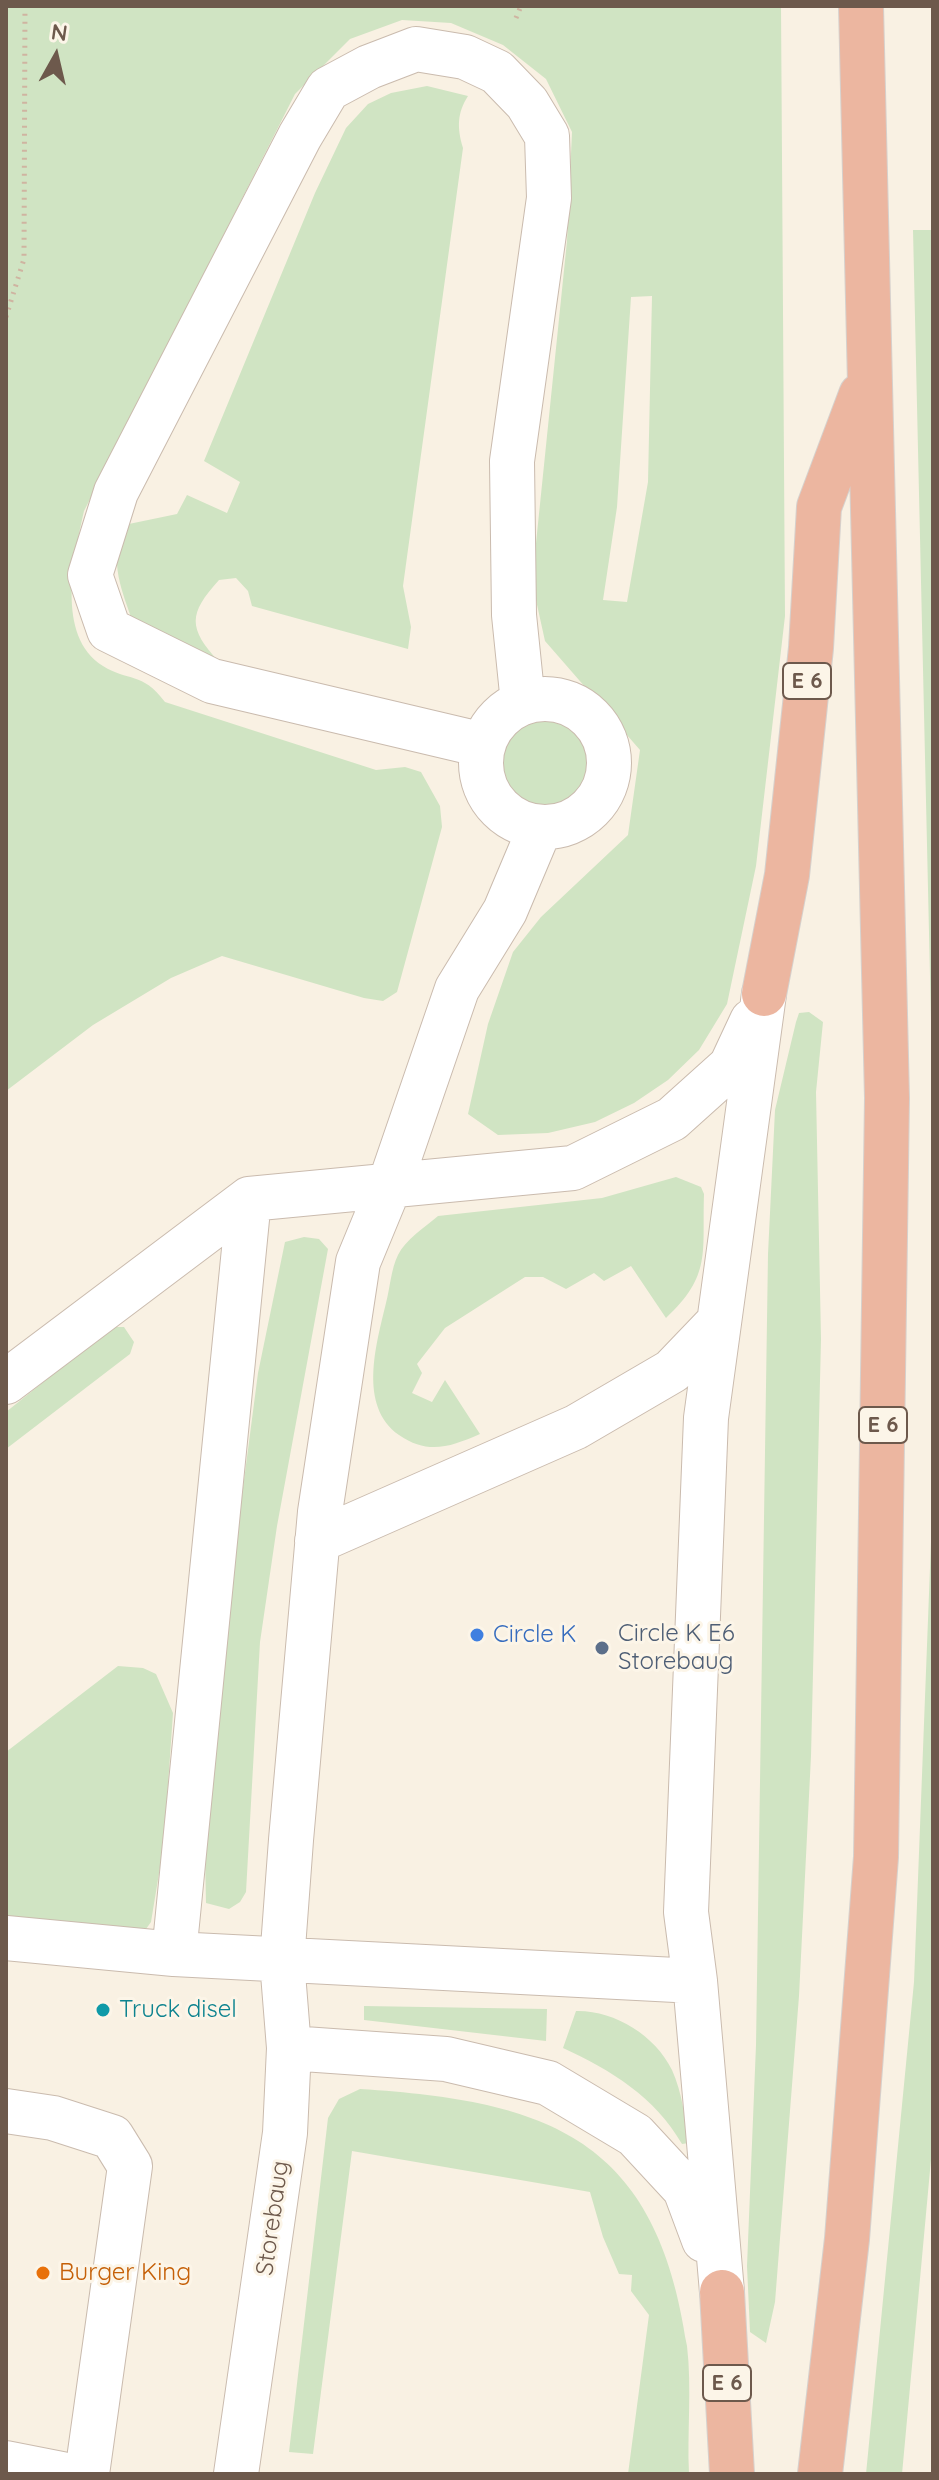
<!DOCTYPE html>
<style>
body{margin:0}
#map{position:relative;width:939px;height:2480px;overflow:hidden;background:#f9f1e3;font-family:Quicksand,sans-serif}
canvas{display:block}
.frame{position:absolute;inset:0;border:8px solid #6d594c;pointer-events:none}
.north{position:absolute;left:16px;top:16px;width:80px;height:80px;-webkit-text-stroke:6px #fcf5e8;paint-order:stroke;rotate:8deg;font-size:22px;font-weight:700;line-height:32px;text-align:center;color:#6d594c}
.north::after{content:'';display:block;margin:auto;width:28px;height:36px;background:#6d594c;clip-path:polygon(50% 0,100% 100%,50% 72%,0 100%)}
</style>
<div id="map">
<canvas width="939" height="2480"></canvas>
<div class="frame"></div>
<div class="north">N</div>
</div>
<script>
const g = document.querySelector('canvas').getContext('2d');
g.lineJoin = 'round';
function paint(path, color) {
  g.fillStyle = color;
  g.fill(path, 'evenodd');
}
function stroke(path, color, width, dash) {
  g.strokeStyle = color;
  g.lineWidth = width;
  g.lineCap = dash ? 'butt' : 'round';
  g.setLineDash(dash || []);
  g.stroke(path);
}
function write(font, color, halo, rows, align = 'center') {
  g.font = font + ' Quicksand,sans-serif';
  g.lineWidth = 6;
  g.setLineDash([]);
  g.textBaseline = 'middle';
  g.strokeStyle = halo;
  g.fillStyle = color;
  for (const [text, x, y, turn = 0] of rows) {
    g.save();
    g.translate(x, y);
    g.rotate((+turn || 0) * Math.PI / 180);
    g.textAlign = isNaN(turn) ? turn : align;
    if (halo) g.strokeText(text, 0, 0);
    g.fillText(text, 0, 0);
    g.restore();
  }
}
const green = new Path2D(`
 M 6,6 L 781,6 L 785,616 L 756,866 L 727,1004 L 699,1050 L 668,1080 L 634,1103 L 595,1122 L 548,1133 L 498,1135 L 468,1114 L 488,1024 L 513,952 L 541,917 L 628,835 L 640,750 L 545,641 L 532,582 L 567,241 L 572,132 L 546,79 L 503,45 L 451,23 L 402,20 L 350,39 L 295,94 L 84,511 C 74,556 55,636 103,666 C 128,682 142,671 165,702 L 376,770 L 405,767 L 421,772 L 440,806 L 442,827 L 397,992 L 383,1001 L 364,998 L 222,956 L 171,978 L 93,1025 L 6,1091 ZM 652,296 L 648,482 L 627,602 L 603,600 L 617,507 L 631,297 Z
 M 427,86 L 468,96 C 457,113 457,128 463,148 L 403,586 L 411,627 L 408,649 L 252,606 L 248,591 L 236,578 L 219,580 C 188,614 188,628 219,662 L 134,626 C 122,590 108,563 124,525 L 177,514 L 187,495 L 227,513 L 240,482 L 204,461 L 315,193 L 346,128 L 368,104 L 391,93 Z
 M 913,230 L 933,230 L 933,1108 Z
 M499 767a50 50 0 1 1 100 0a50 50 0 1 1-100 0Z
 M 809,1012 L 823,1022 L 816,1092 L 821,1339 L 811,1756 L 799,1996 L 775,2302 L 766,2343 L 750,2332 L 747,2266 L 756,2045 L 768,1254 L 775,1110 L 796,1022 L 799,1013 Z
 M 676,1177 L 701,1187 L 704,1194 C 702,1253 712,1275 666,1318 L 631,1266 L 604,1281 L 594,1273 L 566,1289 L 543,1277 L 525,1277 L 445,1328 L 417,1364 L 422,1373 L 412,1393 L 432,1402 L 445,1380 L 480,1434 C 450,1447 428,1455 399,1435 C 358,1406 376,1345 386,1303 C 390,1288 391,1269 398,1255 C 405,1240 425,1227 438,1216 L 602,1198 Z
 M 304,1237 L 319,1239 L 328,1249 L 277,1526 L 260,1642 L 246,1892 L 240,1902 L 229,1909 L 206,1903 L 205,1856 L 238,1526 L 258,1373 L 285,1242 Z
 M 112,1327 L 124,1327 L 134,1342 L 130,1354 L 6,1449 L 6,1412 Z
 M 933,1490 L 933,2138 L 902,2474 L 866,2474 L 914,1982 Z
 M 118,1666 L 143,1668 L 156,1674 L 173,1713 L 164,1843 L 151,1922 L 141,1936 L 6,1922 L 6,1752 Z
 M 364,2006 L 547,2009 L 546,2041 L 364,2020 Z
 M 576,2011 C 614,2010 655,2035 672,2070 C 682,2092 685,2118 689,2143 L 682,2144 C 655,2097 611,2070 563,2048 Z
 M 360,2089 C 550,2101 657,2139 687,2346 C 692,2388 687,2432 689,2474 L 628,2474 L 649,2315 L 631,2291 L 632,2275 L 619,2274 L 603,2237 L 590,2192 L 352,2151 L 313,2454 L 289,2452 L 328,2118 L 339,2099 Z`);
const path = new Path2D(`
 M 516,18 L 521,6
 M 6,317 L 24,259 L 25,6`);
const minor = new Path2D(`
 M481 763a64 64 0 1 1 128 0a64 64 0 1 1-128 0Z
 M 483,745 L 212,681 L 109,630 L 90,575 L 116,492 L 300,136 L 328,89 L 369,67 L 416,49 L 465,57 L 497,72 L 527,103 L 547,136 L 549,198 L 512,461 L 514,615 L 523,703
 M 6,1382 L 249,1199 L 573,1168 L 672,1119 L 731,1066 L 752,1021
 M 317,1541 L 576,1427 L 672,1371 L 718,1323
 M 6,1938 L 174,1954 L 695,1981
 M 174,1954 L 249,1199
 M 289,2048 L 446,2059 L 548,2083 L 635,2135 L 685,2189 L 704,2240
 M 6,2111 L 53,2118 L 112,2137 L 130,2166 L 87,2474
 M 722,2292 L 695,1981 L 686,1912 L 706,1418 L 764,994
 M 6,2463 L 62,2474
 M 236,2474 L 285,2133 L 289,2048 L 282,1961 L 291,1840 L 320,1512 L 358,1262 L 389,1187 L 457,989 L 505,911 L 540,828`);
const highway = new Path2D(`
 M 764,994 L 787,875 L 811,648 L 819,507 L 861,395
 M 722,2292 L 732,2474
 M 820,2474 L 847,2239 L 876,1857 L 887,1098 L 861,6`);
const markers = [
 [477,1635,8,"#3f7fe0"],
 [602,1648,8,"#5c6f8a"],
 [103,2010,8,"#0f9aa8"],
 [43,2273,8,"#e8710a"]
];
const shields = [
 [807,681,48],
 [883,1425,48],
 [727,2383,48]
];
const shieldNames = [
 ["E 6",807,681],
 ["E 6",883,1425],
 ["E 6",727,2383]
];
const serviceNames = [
 ["Circle K E6",618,1634],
 ["Storebaug",618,1662]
];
const shopNames = [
 ["Circle K",493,1635]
];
const cultureNames = [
 ["Truck disel",119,2010]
];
const streetNames = [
 ["Storebaug",273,2218,-82]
];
const foodNames = [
 ["Burger King",59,2273]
];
paint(green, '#d0e4c3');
stroke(minor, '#cabbae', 46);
stroke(highway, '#d6d1cd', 46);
stroke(path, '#cfb4a1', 5, [2, 6]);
stroke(minor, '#fff', 44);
stroke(highway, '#ecb6a0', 44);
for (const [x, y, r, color] of markers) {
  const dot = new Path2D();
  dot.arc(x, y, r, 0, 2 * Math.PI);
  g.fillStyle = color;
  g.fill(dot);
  stroke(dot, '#fcf5e8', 3);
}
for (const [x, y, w] of shields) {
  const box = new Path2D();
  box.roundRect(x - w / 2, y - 18, w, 36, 6);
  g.fillStyle = '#fcf5e8';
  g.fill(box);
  stroke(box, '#6d594c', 2);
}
write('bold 22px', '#6d594c', null, shieldNames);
write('24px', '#4e5e75', '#fcf5e8', serviceNames, 'left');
write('24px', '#366cbe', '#fcf5e8', shopNames, 'left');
write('24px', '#0d838f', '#fcf5e8', cultureNames, 'left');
write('24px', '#6d594c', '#fcf5e8', streetNames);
write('24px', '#c56008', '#fcf5e8', foodNames, 'left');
</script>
